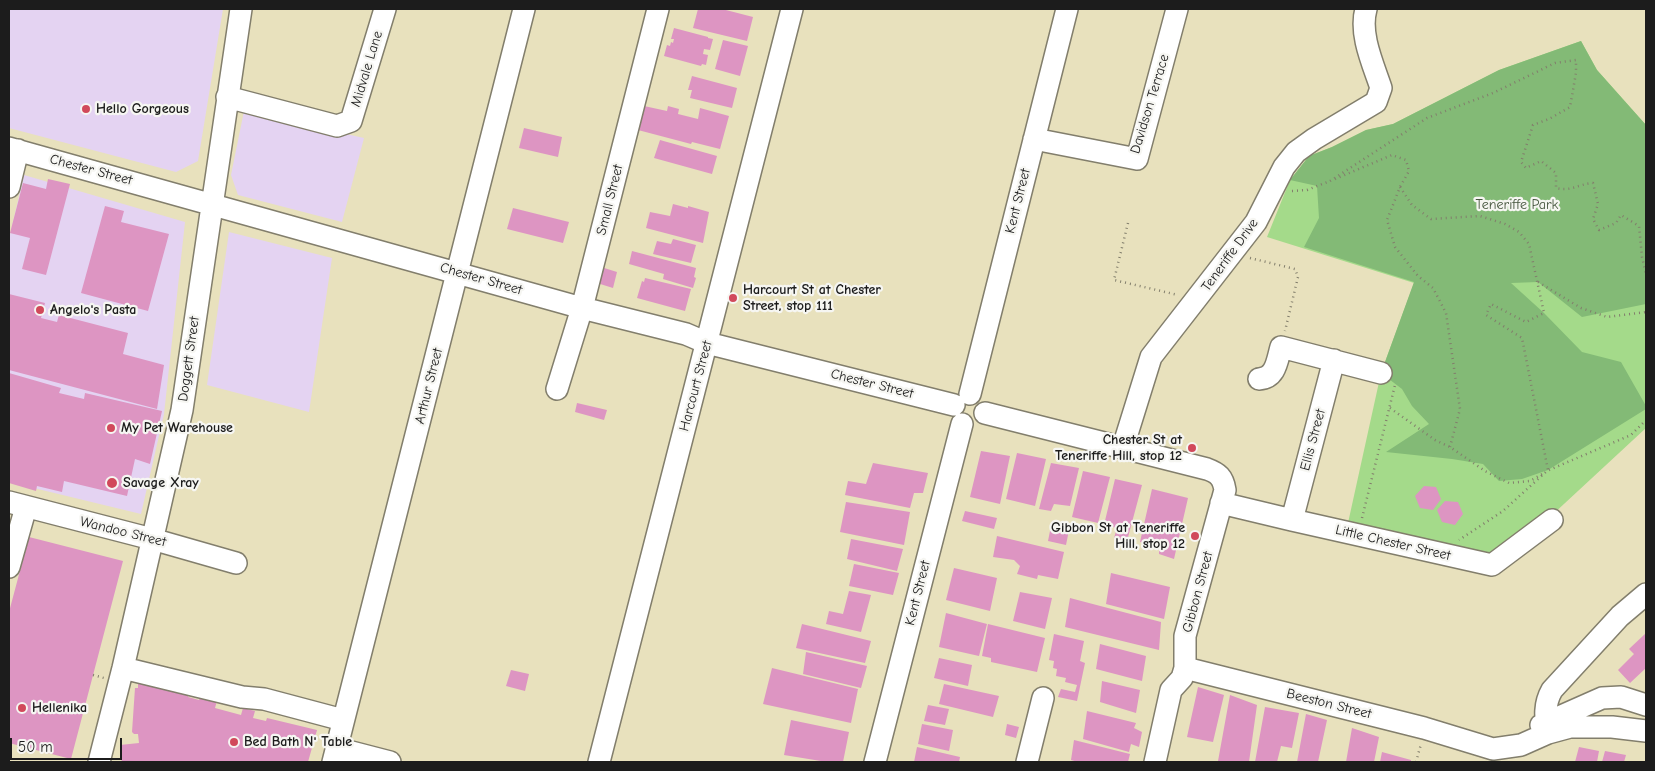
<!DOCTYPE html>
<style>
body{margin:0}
#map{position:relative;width:1655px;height:771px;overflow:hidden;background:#e8e1bd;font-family:"Comic Neue",sans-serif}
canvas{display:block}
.frame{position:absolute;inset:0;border:10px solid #1c1c1c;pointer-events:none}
.scale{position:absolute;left:10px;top:738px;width:112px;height:22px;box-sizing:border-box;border:2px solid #1c1c1c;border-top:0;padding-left:6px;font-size:15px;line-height:18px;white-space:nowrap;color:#1c1c1c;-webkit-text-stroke:4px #f6f6f2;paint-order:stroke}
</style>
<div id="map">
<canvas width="1655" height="771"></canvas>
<div class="frame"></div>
<div class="scale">50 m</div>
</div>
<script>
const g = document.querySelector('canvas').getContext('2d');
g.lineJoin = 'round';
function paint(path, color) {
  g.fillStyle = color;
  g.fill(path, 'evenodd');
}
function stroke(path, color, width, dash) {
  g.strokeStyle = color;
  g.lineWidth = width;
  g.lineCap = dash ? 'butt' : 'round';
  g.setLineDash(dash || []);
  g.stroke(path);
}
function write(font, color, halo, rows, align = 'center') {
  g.font = font + ' "Comic Neue",sans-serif';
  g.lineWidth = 4.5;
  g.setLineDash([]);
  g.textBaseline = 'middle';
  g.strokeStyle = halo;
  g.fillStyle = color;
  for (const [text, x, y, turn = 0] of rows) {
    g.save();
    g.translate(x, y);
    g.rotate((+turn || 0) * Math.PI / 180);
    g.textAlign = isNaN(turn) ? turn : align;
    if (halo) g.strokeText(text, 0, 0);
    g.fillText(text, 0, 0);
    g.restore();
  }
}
const built = new Path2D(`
 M 9,9 L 223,9 L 198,161 L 176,172 L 9,128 Z
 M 244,111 L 364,138 L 342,222 L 238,195 L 231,175 Z
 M 24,175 L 185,222 L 164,414 L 141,514 L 9,482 L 9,239 Z
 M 229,232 L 332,258 L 309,412 L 207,385 Z`);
const green = new Path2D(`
 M 1581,41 L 1597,70 L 1646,125 L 1646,428 L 1551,516 L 1494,557 L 1348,523 L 1381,373 L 1414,283 L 1267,237 L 1290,180 L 1309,156 L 1332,147 L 1366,130 L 1393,124 L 1499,70 Z`);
const forest = new Path2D(`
 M 1581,41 L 1597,70 L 1646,125 L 1646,304 L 1582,317 L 1538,282 L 1511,283 L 1544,313 L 1582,352 L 1621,362 L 1646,406 L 1646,409 L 1548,470 L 1522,479 L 1499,481 L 1483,464 L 1452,459 L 1386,452 L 1429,424 L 1412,406 L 1402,389 L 1381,373 L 1414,282 L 1304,247 L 1319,218 L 1317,186 L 1290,180 L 1309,156 L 1332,147 L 1366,130 L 1393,124 L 1499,70 Z`);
const building = new Path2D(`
 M 698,9 L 722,9 L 753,17 L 747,41 L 693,28 Z
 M 674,28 L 708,37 L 708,38 L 713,39 L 710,50 L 704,49 L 703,54 L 708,55 L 706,65 L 702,64 L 701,66 L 664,56 L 667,45 L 670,46 L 671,42 L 673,43 L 674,39 L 671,39 Z
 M 723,40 L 748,46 L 740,76 L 715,69 Z
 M 692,76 L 737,88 L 732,108 L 690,98 L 692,90 L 688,90 Z
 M 644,106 L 667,111 L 668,106 L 679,109 L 678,114 L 698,119 L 700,108 L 729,116 L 720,149 L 692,142 L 691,144 L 638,130 Z
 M 524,128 L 562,137 L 558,157 L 519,148 Z
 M 660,140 L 717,156 L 712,174 L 654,158 Z
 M 48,179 L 70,184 L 46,275 L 22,269 L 30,238 L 10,233 L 23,183 L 46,189 Z
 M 673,204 L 688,208 L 688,206 L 709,212 L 703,243 L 646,228 L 650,212 L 670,216 Z
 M 105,206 L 124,211 L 121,222 L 169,234 L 148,311 L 81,293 Z
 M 513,208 L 569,222 L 563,243 L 507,229 Z
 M 673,239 L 696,245 L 691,263 L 653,254 L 657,241 L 671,244 Z
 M 632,251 L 696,268 L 694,277 L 696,278 L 693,288 L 663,279 L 664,274 L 629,264 Z
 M 601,267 L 617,272 L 613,288 L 597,283 Z
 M 645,278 L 691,289 L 685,311 L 637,298 L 642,281 L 644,282 Z
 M 9,294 L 45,303 L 41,318 L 57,322 L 59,315 L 128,333 L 123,354 L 164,365 L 157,409 L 9,370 Z
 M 9,373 L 61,388 L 59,393 L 84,399 L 85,393 L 162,411 L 150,464 L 135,459 L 127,496 L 64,481 L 62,492 L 37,486 L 36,491 L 9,483 Z
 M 577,403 L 607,410 L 604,420 L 575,412 Z
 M 981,451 L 1010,456 L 1000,504 L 970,497 Z
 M 1017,453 L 1046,459 L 1035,506 L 1006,499 Z
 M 873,463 L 928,473 L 923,493 L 914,493 L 910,508 L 845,495 L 848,481 L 866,484 Z
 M 1051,463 L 1079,468 L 1070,506 L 1054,504 L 1051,511 L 1039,509 Z
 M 1083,471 L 1110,477 L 1098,523 L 1072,517 Z
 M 1115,479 L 1142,485 L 1127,541 L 1114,538 L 1117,528 L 1104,525 Z
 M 1424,486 L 1436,487 L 1441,499 L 1433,510 L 1420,508 L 1415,496 Z
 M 1152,489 L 1188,498 L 1174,559 L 1159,554 L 1159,547 L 1140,542 Z
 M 1445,501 L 1458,502 L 1463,514 L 1455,525 L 1442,522 L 1437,510 Z
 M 846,502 L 910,512 L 904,545 L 840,532 Z
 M 965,511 L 997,518 L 994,529 L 962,521 Z
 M 1052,521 L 1070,525 L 1066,545 L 1048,541 Z
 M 997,536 L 1064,552 L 1058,579 L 1038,575 L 1037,579 L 1017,574 L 1020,566 L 1014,560 L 993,557 Z
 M 29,537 L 123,561 L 71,759 L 9,743 L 9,612 Z
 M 851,539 L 903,549 L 897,571 L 847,559 Z
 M 854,564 L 899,573 L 893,595 L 849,586 Z
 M 954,568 L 997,578 L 990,611 L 946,600 Z
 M 1111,573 L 1170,587 L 1164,619 L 1106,604 Z
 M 849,591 L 871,595 L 861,632 L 826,624 L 829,611 L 843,614 Z
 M 1020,592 L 1052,598 L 1045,629 L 1013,621 Z
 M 1070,598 L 1161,622 L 1159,650 L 1065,627 Z
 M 946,613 L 987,624 L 979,656 L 939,647 Z
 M 802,624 L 871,641 L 865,663 L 796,648 Z
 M 988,624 L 1045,638 L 1037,672 L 991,662 L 991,658 L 982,656 Z
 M 1646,633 L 1646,668 L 1630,683 L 1618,670 L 1634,654 L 1629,649 Z
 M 1054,634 L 1084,641 L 1080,661 L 1085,663 L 1077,701 L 1058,697 L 1061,689 L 1075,692 L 1077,685 L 1065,682 L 1066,678 L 1056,676 L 1057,669 L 1053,668 L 1054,661 L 1049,660 Z
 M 1100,644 L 1146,656 L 1142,681 L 1096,669 Z
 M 806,652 L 867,666 L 861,688 L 803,674 Z
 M 939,658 L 972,665 L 968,686 L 934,678 Z
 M 772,668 L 858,689 L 851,723 L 763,704 Z
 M 511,670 L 529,674 L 525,691 L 506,686 Z
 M 138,677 L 190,690 L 188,697 L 199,700 L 201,693 L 218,697 L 215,708 L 241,715 L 243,708 L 255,711 L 253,718 L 266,721 L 267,718 L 317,730 L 308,762 L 122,762 L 120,755 L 120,745 L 139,743 L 138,734 L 134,734 L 132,732 L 135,688 L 138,688 Z
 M 1102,681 L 1140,690 L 1136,713 L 1100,702 Z
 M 944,684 L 999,696 L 993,717 L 939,704 Z
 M 1198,687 L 1224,695 L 1213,742 L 1187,737 Z
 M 1230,695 L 1257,705 L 1249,762 L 1218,761 Z
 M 928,705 L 949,709 L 945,725 L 924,721 Z
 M 1265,707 L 1299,713 L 1292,748 L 1281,746 L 1277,762 L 1255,762 Z
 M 1087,711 L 1136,723 L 1134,728 L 1142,732 L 1139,747 L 1131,744 L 1129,752 L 1083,739 Z
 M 1306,714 L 1327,720 L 1318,762 L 1297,762 Z
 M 791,720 L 849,732 L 843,762 L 827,762 L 784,755 Z
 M 922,724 L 953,730 L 949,751 L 918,744 Z
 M 1007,724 L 1019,727 L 1016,738 L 1005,735 Z
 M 1352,728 L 1379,737 L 1374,762 L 1346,762 Z
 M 1074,740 L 1130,754 L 1128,762 L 1078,762 L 1071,760 Z
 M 917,747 L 960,757 L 959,762 L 914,762 Z
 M 1579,747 L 1599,751 L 1597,762 L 1575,762 Z
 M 1605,751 L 1626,755 L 1624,762 L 1602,762 Z
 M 1382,752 L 1411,760 L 1411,762 L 1380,762 Z`);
const path = new Path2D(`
 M 1335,179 L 1392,155 L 1406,160 L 1409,171 L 1400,187 L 1387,220 L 1395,247 L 1418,276 L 1433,288 L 1446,313 L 1460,409 L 1450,447
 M 1330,181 L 1427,118 L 1493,93 L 1555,63 L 1576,60 L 1576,73 L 1570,107 L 1549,119 L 1533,125 L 1521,162 L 1526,168 L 1541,161 L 1556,173 L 1556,188 C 1571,192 1578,184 1593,183 L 1598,204 L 1593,219 L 1599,230 L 1616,223 L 1621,215 L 1639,226 L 1642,257 L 1646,274
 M 1400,187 L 1412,205 L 1431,219 L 1480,216 L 1505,224 L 1519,232 L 1529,244 L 1544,313 L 1526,322 L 1491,304 L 1486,315 L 1522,338 L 1548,470 L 1503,511 L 1459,540
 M 1292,191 L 1307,190 L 1330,181
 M 1128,223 L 1114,280 L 1178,295
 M 1250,258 L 1295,269 L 1298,277 L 1285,331
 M 1538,282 L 1581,308 L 1607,317 L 1646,312
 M 1390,408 L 1435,440 L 1450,447 L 1485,471 L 1509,483 L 1530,481 L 1544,473
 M 1549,470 L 1631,435 L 1646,420
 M 1362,518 L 1395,385
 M 93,675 L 104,678
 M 1416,762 L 1421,744`);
const minor = new Path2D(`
 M 227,97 L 337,126 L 351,121 L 385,9
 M 1034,139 L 1137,159 L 1177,9
 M 9,148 L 582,308 L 686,334 L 707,343 L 954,405
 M 9,187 L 18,150
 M 1259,379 C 1276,378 1277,361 1281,347 L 1381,373
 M 557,389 L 582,308 L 658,9
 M 970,394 L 1067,9
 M 985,413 L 1207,469 C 1218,473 1223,477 1225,490 L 1185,636 L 1185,668 L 1182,678 L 1171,690 L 1155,762
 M 1123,447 L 1151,357 L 1256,222 L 1284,167 L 1296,152 L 1314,139 L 1376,102 L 1381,88 C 1373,64 1359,34 1366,9
 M 9,502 L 152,539 L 236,563
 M 1221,503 L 1292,520 L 1492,565 L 1552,520
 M 1292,520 L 1334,360
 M 9,567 L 26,507
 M 123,668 L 242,697 L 264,699 L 343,720
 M 1185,668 L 1424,728 L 1493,749 L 1521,745 L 1548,733 L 1570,727 L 1612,727 L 1646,731
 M 1541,725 L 1602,698 L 1621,697 L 1646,705
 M 1548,733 C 1545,717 1544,704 1552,690 L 1620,616 L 1646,594
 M 336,748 L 390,762
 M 99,762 L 123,668 L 182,410 L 241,9
 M 333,762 L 524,9
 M 599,762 L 792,9
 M 875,762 L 962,424
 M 1027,762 L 1043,698`);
const markers = [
 [86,109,5,"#d1495b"],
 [733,298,5,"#d1495b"],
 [40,310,5,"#d1495b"],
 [111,428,5,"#d1495b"],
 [1192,448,5,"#d1495b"],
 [112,483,6,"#d1495b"],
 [1195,536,5,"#d1495b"],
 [22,708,5,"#d1495b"],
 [234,742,5,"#d1495b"]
];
const streetNames = [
 ["Midvale Lane",367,69,-73],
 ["Davidson Terrace",1150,104,-73],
 ["Chester Street",91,170,15],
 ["Small Street",610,200,-76],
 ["Kent Street",1018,201,-76],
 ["Teneriffe Drive",1230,255,-54],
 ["Chester Street",481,279,16],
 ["Doggett Street",189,359,-82],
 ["Chester Street",872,384,14],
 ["Arthur Street",429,386,-76],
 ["Harcourt Street",696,386,-75],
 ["Ellis Street",1313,440,-75],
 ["Wandoo Street",123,532,14],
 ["Little Chester Street",1393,543,13],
 ["Gibbon Street",1198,592,-75],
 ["Kent Street",918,593,-76],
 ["Beeston Street",1329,704,14]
];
const poiNames = [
 ["Hello Gorgeous",96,109],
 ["Harcourt St at Chester",743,290],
 ["Street, stop 111",743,306],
 ["Angelo's Pasta",50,310],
 ["My Pet Warehouse",121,428],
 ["Chester St at",1182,440,"right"],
 ["Teneriffe Hill, stop 12",1182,456,"right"],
 ["Savage Xray",123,483],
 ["Gibbon St at Teneriffe",1185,528,"right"],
 ["Hill, stop 12",1185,544,"right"],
 ["Hellenika",32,708],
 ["Bed Bath N' Table",244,742]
];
const parkNames = [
 ["Teneriffe Park",1517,205]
];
paint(built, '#e4d3f2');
paint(green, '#a4da8a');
paint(forest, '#83ba76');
paint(building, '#dd95c2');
stroke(minor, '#827e6c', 24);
stroke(path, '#827e6c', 2.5, [1, 4]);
stroke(minor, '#fff', 21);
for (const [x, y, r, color] of markers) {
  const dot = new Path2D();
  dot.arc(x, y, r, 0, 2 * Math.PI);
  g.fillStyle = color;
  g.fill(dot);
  stroke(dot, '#f6f6f2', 2);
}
write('14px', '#1c1c1c', '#f6f6f2', streetNames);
write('bold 14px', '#1c1c1c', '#f6f6f2', poiNames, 'left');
write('14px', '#45553d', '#f6f6f2', parkNames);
</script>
